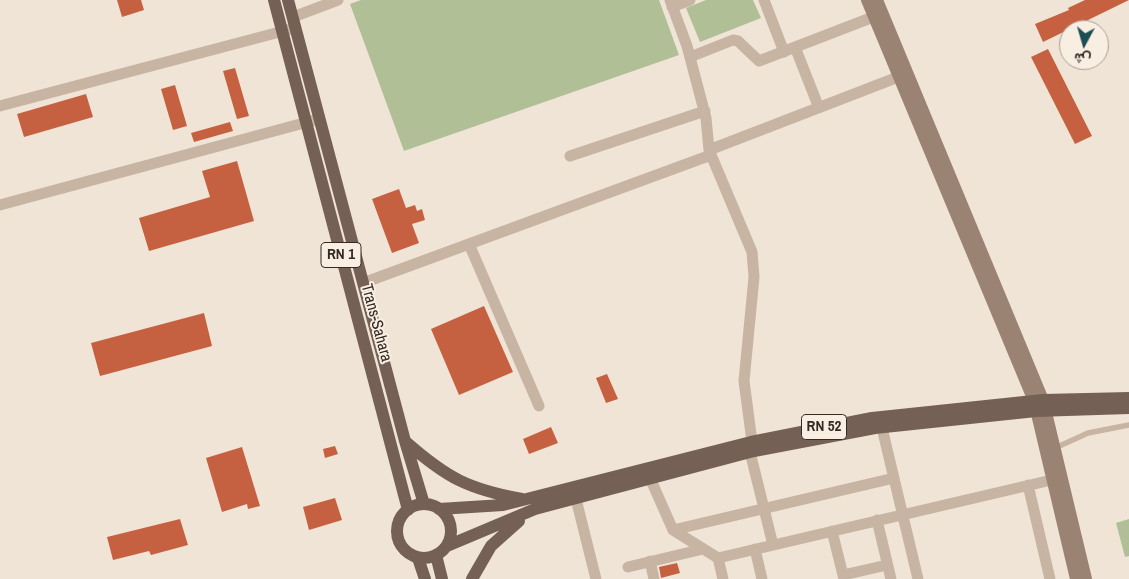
<!DOCTYPE html>
<meta charset="utf-8">
<style>
body{margin:0}
#map{position:relative;width:1129px;height:579px;overflow:hidden;background:#f0e4d6;font-family:"Archivo Narrow",Vazirmatn,sans-serif}
canvas{display:block}
.north{position:absolute;left:1059px;top:20px;width:50px;height:50px;box-sizing:border-box;background:#f8eee2;border:1px solid #a99f96;border-radius:50%;rotate:186deg;font-size:14px;font-weight:700;line-height:20px;text-align:center;color:#332925}
.north::after{content:'';display:block;margin:auto;width:18px;height:22px;background:#1b4f53;clip-path:polygon(50% 0,100% 100%,50% 72%,0 100%)}
</style>
<div id="map">
<canvas width="1129" height="579"></canvas>
<div class="north">ش</div>
</div>
<script>
const g = document.querySelector('canvas').getContext('2d');
g.lineJoin = 'round';
function paint(path, color) {
  g.fillStyle = color;
  g.fill(path, 'evenodd');
}
function stroke(path, color, width, dash) {
  g.strokeStyle = color;
  g.lineWidth = width;
  g.lineCap = dash ? 'butt' : 'round';
  g.setLineDash(dash || []);
  g.stroke(path);
}
function write(font, color, halo, rows, align = 'center') {
  g.font = font + ' "Archivo Narrow",sans-serif';
  g.lineWidth = 4;
  g.setLineDash([]);
  g.textBaseline = 'middle';
  g.strokeStyle = halo;
  g.fillStyle = color;
  for (const [text, x, y, turn = 0] of rows) {
    g.save();
    g.translate(x, y);
    g.rotate((+turn || 0) * Math.PI / 180);
    g.textAlign = isNaN(turn) ? turn : align;
    if (halo) g.strokeText(text, 0, 0);
    g.fillText(text, 0, 0);
    g.restore();
  }
}
const green = new Path2D(`
 M 361,0 L 659,0 L 679,55 L 404,151 L 350,4 Z
 M 706,0 L 753,0 L 761,18 L 700,42 L 686,8 Z
 M 1129,519 L 1129,556 L 1125,557 L 1116,523 Z`);
const building = new Path2D(`
 M 117,0 L 141,0 L 144,10 L 122,17 Z
 M 1085,0 L 1129,0 L 1043,42 L 1035,24 L 1069,10 L 1068,8 Z
 M 1048,49 L 1092,136 L 1075,144 L 1031,57 Z
 M 235,68 L 249,116 L 237,119 L 223,71 Z
 M 175,85 L 187,126 L 173,130 L 161,89 Z
 M 86,94 L 93,117 L 24,137 L 17,114 Z
 M 230,122 L 233,131 L 194,142 L 191,133 Z
 M 237,161 L 254,221 L 149,251 L 139,218 L 210,197 L 202,171 Z
 M 399,189 L 406,208 L 415,205 L 417,211 L 422,209 L 425,220 L 412,224 L 419,243 L 392,253 L 372,199 Z
 M 484,306 L 513,372 L 459,395 L 431,329 Z
 M 204,313 L 212,346 L 100,376 L 91,343 Z
 M 607,374 L 618,399 L 606,403 L 596,378 Z
 M 551,427 L 558,443 L 529,454 L 523,439 Z
 M 335,446 L 338,454 L 325,458 L 323,449 Z
 M 242,447 L 260,506 L 248,509 L 247,504 L 222,512 L 206,458 Z
 M 335,498 L 342,520 L 309,530 L 303,507 Z
 M 180,519 L 188,545 L 151,555 L 149,551 L 113,560 L 107,537 Z
 M 677,563 L 680,573 L 661,578 L 659,567 Z`);
const service = new Path2D(`
 M 1055,448 L 1088,433 L 1129,425`);
const minor = new Path2D(`
 M 670,0 L 687,46 L 706,118 L 709,150 L 752,252 L 754,277 L 744,381 L 753,449
 M 764,0 L 784,52
 M 672,7 L 690,0
 M 293,17 L 338,0
 M 795,47 L 819,108
 M 690,57 L 733,40 L 738,41 L 759,61 L 881,14
 M 0,106 L 291,29
 M 709,150 L 906,74
 M 570,156 L 705,111
 M 0,205 L 315,120
 M 469,244 L 539,406
 M 363,283 L 711,155
 M 882,428 L 918,579
 M 750,452 L 773,545
 M 650,478 L 673,530 L 718,558 L 1060,478
 M 1028,485 L 1050,579
 M 576,499 L 596,579
 M 877,520 L 891,579
 M 673,530 L 894,478
 M 832,531 L 844,579
 M 755,549 L 762,579
 M 718,558 L 723,579
 M 650,561 L 654,579
 M 628,567 L 703,549
 M 843,575 L 887,565`);
const secondary = new Path2D(`
 M 867,0 L 1034,401 L 1076,579
 M 877,0 L 1043,400 L 1086,579`);
const primary = new Path2D(`
 M 274,0 L 408,510
 M 288,0 L 405,441 L 424,504
 M 406,442 C 447,478 468,489 522,499
 M397 531a27 27 0 1 1 54 0a27 27 0 1 1-54 0Z
 M 439,509 L 503,505 L 751,442 L 872,418 L 1043,400 L 1129,398
 M 447,546 L 535,509 L 754,451 L 875,428 L 1036,411 L 1129,408
 M 436,555 L 442,579
 M 418,558 L 425,579
 M 472,579 L 491,546 L 519,521`);
const shields = [
 [341,255,40],
 [824,427,45]
];
const shieldNames = [
 ["RN 1",341,255],
 ["RN 52",824,427]
];
const streetNames = [
 ["Trans-Sahara",376,323,75]
];
paint(green, '#b1bf97');
paint(building, '#c56140');
stroke(service, '#c8b4a3', 5.5);
stroke(minor, '#c8b4a3', 11);
stroke(secondary, '#9b8374', 12);
stroke(primary, '#756056', 12);
for (const [x, y, w] of shields) {
  const box = new Path2D();
  box.roundRect(x - w / 2, y - 12.5, w, 25, 4);
  g.fillStyle = '#f8eee2';
  g.fill(box);
  stroke(box, '#332925', 1);
}
write('bold 15px', '#332925', null, shieldNames);
write('16px', '#332925', '#f8eee2', streetNames);
</script>
